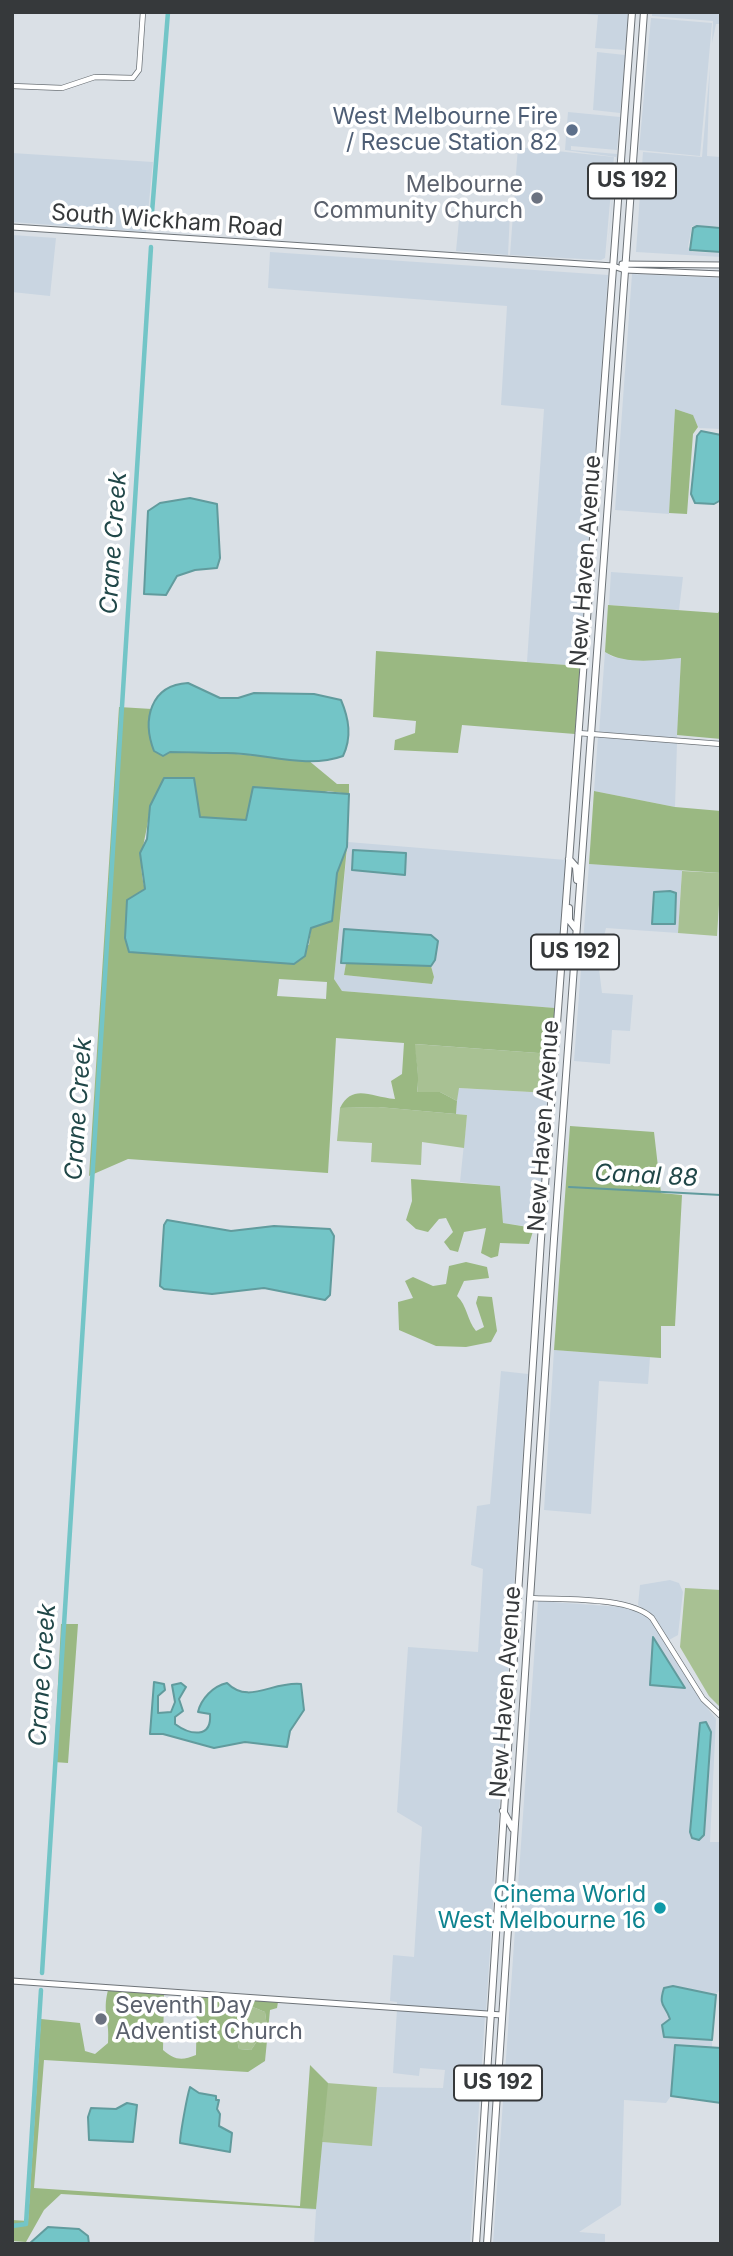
<!DOCTYPE html>
<style>
body{margin:0}
#map{position:relative;width:733px;height:2256px;overflow:hidden;background:#dae0e6;font-family:Inter,sans-serif}
canvas{display:block}
.frame{position:absolute;inset:0;border:14px solid #36393b;pointer-events:none}
</style>
<div id="map">
<canvas width="733" height="2256"></canvas>
<div class="frame"></div>
</div>
<script>
const g = document.querySelector('canvas').getContext('2d');
g.lineJoin = 'round';
function paint(path, color) {
  g.fillStyle = color;
  g.fill(path, 'evenodd');
}
function stroke(path, color, width, dash) {
  g.strokeStyle = color;
  g.lineWidth = width;
  g.lineCap = dash ? 'butt' : 'round';
  g.setLineDash(dash || []);
  g.stroke(path);
}
function write(font, color, halo, rows, align = 'center') {
  g.font = font + ' Inter,sans-serif';
  g.lineWidth = 7;
  g.setLineDash([]);
  g.textBaseline = 'middle';
  g.strokeStyle = halo;
  g.fillStyle = color;
  for (const [text, x, y, turn = 0] of rows) {
    g.save();
    g.translate(x, y);
    g.rotate((+turn || 0) * Math.PI / 180);
    g.textAlign = isNaN(turn) ? turn : align;
    if (halo) g.strokeText(text, 0, 0);
    g.fillText(text, 0, 0);
    g.restore();
  }
}
const built = new Path2D(`
 M 563,12 L 628,12 L 625,50 L 595,48 L 598,15 Z
 M 652,12 L 721,12 L 721,24 L 716,24 L 712,43 L 713,21 L 652,16 Z
 M 651,18 L 712,23 L 700,156 L 639,150 Z
 M 597,52 L 625,55 L 620,113 L 593,110 Z
 M 710,67 L 707,156 L 721,157 L 721,226 L 692,226 L 688,247 L 692,252 L 721,253 L 721,257 L 636,252 L 643,152 L 702,157 Z
 M 568,112 L 620,117 L 617,150 L 571,146 L 571,150 L 617,154 L 607,254 L 616,157 L 565,150 Z
 M 518,147 L 614,157 L 605,258 L 601,260 L 510,255 Z
 M 12,153 L 153,162 L 146,232 L 12,222 Z
 M 460,210 L 510,212 L 508,255 L 456,251 Z
 M 12,235 L 56,238 L 50,296 L 12,292 Z
 M 270,252 L 608,275 L 580,666 L 527,662 L 544,409 L 501,405 L 507,306 L 268,288 Z
 M 632,274 L 721,278 L 721,429 L 699,428 L 692,415 L 675,409 L 669,514 L 615,510 Z
 M 611,572 L 683,577 L 679,610 L 609,605 Z
 M 605,652 L 613,657 L 654,660 L 681,658 L 677,738 L 599,733 Z
 M 598,737 L 677,743 L 675,807 L 594,791 Z
 M 348,842 L 566,860 L 555,1008 L 342,991 L 334,979 ZM 345,929 L 437,951 L 431,966 L 434,977 L 432,984 L 344,975 L 346,963 L 341,962 Z
 M 589,864 L 682,869 L 678,933 L 606,928 L 598,961 L 602,993 L 633,995 L 630,1031 L 612,1030 L 610,1064 L 574,1061 Z
 M 458,1088 L 549,1093 L 538,1228 L 503,1223 L 499,1186 L 460,1182 L 467,1115 L 456,1114 Z
 M 554,1350 L 650,1357 L 648,1384 L 599,1381 L 591,1514 L 544,1510 Z
 M 501,1371 L 528,1374 L 486,2011 L 397,2005 L 397,2002 L 390,2001 L 393,1955 L 414,1957 L 422,1827 L 397,1812 L 408,1647 L 478,1652 L 483,1569 L 471,1565 L 477,1506 L 490,1504 Z
 M 670,1580 L 679,1583 L 683,1592 L 678,1635 L 669,1640 L 654,1616 L 638,1605 L 640,1585 Z
 M 538,1601 L 635,1608 L 650,1619 L 701,1700 L 716,1719 L 710,1842 L 721,1842 L 721,1989 L 715,1995 L 678,1990 L 667,2012 L 670,2019 L 664,2037 L 712,2040 L 712,2048 L 675,2046 L 671,2096 L 666,2103 L 624,2100 L 621,2205 L 579,2232 L 605,2234 L 605,2244 L 493,2244 Z
 M 397,2009 L 485,2016 L 470,2244 L 314,2244 L 316,2210 L 283,2207 L 316,2208 L 322,2142 L 372,2145 L 377,2087 L 443,2088 L 445,2070 L 420,2068 L 419,2076 L 393,2073 Z`);
const green = new Path2D(`
 M 682,871 L 721,873 L 717,936 L 678,933 Z
 M 414,1044 L 552,1054 L 549,1093 L 459,1088 L 457,1101 L 440,1092 L 417,1093 C 420,1075 416,1062 414,1044 Z
 M 378,1107 L 467,1115 L 464,1148 L 422,1142 L 421,1165 L 371,1162 L 372,1143 L 337,1141 L 340,1108 Z
 M 685,1588 L 721,1590 L 721,1708 L 709,1696 L 680,1647 Z
 M 253,2007 L 265,2012 L 267,2027 L 251,2050 L 239,2049 C 235,2031 236,2016 253,2007 Z
 M 327,2083 L 377,2087 L 372,2146 L 322,2142 Z`);
const forest = new Path2D(`
 M 675,409 L 693,415 L 698,427 L 693,434 L 687,514 L 669,513 Z
 M 608,605 L 718,613 L 721,607 L 721,739 L 677,735 L 681,658 C 658,660 625,665 605,652 Z
 M 376,651 L 580,666 L 575,734 L 462,725 L 458,753 L 394,750 L 395,740 L 415,733 L 416,721 L 373,717 Z
 M 119,707 L 152,709 L 150,716 L 170,752 L 224,753 L 308,760 L 337,784 L 349,784 L 349,794 L 328,791 L 248,814 L 246,820 L 200,817 L 194,778 L 150,806 C 147,839 136,857 145,889 L 127,900 L 125,938 L 130,952 L 309,945 L 311,928 L 332,921 L 337,873 L 347,847 L 334,979 L 342,991 L 555,1008 L 552,1054 L 415,1044 C 416,1062 420,1075 417,1092 L 440,1092 L 457,1101 L 456,1114 L 378,1107 L 340,1108 C 353,1083 370,1097 395,1099 L 391,1081 L 402,1074 L 404,1043 L 336,1038 L 328,1173 L 128,1159 L 89,1176 ZM 279,979 L 327,982 L 326,999 L 277,996 Z
 M 594,791 L 675,807 L 721,811 L 721,873 L 589,864 Z
 M 346,963 L 431,966 L 434,977 L 432,984 L 344,975 Z
 M 570,1126 L 654,1132 L 661,1193 L 682,1195 L 675,1326 L 661,1326 L 661,1358 L 554,1350 Z
 M 411,1179 L 500,1186 L 503,1223 L 534,1228 L 529,1244 L 500,1243 L 498,1256 L 491,1258 L 481,1253 L 486,1228 L 464,1232 L 458,1252 L 450,1250 L 444,1242 L 453,1232 L 446,1218 L 439,1219 L 428,1232 L 416,1229 L 406,1220 L 412,1201 Z
 M 466,1262 L 487,1267 L 489,1278 L 464,1281 L 457,1296 C 467,1305 467,1320 476,1331 L 484,1327 L 476,1303 L 478,1296 L 492,1297 L 497,1331 L 491,1342 L 466,1347 L 436,1346 L 399,1330 L 398,1302 L 413,1298 L 405,1281 L 413,1277 L 433,1286 L 446,1284 L 449,1266 Z
 M 61,1624 L 78,1624 L 68,1763 L 54,1762 Z
 M 108,1990 L 164,1994 L 163,2050 C 174,2060 182,2061 196,2055 L 197,1996 L 278,2002 L 277,2008 L 270,2010 L 265,2061 L 248,2072 L 44,2060 L 34,2188 L 300,2206 L 310,2065 L 328,2083 L 316,2209 L 61,2194 L 44,2210 L 26,2242 L 12,2241 L 12,2220 L 28,2221 L 41,2019 L 80,2023 L 85,2051 L 95,2054 L 108,2043 C 110,2020 102,2013 108,1990 ZM 253,2007 L 265,2012 L 267,2027 L 251,2050 L 239,2049 C 235,2031 236,2016 253,2007 Z`);
const water = new Path2D(`
 M 697,226 L 721,228 L 721,252 L 690,250 L 693,228 Z
 M 701,431 L 721,435 L 721,500 L 714,504 L 695,503 L 691,494 L 697,436 Z
 M 190,498 L 217,504 L 220,558 L 217,568 L 195,570 L 177,576 L 166,595 L 144,594 L 148,511 L 160,503 Z
 M 188,683 L 220,698 L 238,698 L 254,693 L 314,694 L 341,700 C 349,719 352,737 343,756 C 305,770 262,752 224,753 C 206,753 188,752 170,752 L 163,756 L 154,751 C 142,720 150,685 188,683 Z
 M 164,778 L 194,778 L 200,817 L 246,820 L 253,787 L 349,794 L 347,847 L 337,873 L 332,921 L 311,928 L 305,956 L 294,964 L 129,952 L 125,938 L 127,900 L 145,889 L 140,853 L 147,839 L 150,806 Z
 M 353,850 L 406,853 L 405,875 L 352,870 Z
 M 670,891 L 676,893 L 675,924 L 652,924 L 654,892 Z
 M 344,929 L 431,935 L 438,941 L 435,960 L 431,966 L 341,963 Z
 M 167,1220 L 231,1231 L 274,1226 L 330,1229 L 334,1236 L 330,1295 L 325,1300 L 264,1288 L 212,1294 L 164,1289 L 160,1286 L 164,1225 Z
 M 653,1637 L 685,1688 L 650,1685 Z
 M 154,1682 L 164,1684 L 165,1690 L 158,1696 L 158,1713 L 171,1712 L 175,1702 L 172,1685 L 181,1683 L 186,1687 L 179,1699 L 183,1711 L 175,1717 L 175,1724 C 190,1735 212,1739 210,1714 L 198,1712 C 201,1699 213,1686 227,1683 C 249,1705 272,1681 301,1684 L 304,1710 L 290,1731 L 287,1747 L 245,1742 L 214,1748 L 163,1734 L 150,1734 Z
 M 706,1722 L 711,1732 L 704,1835 L 699,1840 L 692,1838 L 690,1832 L 700,1723 Z
 M 673,1986 L 716,1995 L 712,2040 L 664,2037 L 662,2025 L 670,2019 C 665,2004 658,2007 664,1988 Z
 M 675,2045 L 721,2048 L 721,2103 L 671,2096 Z
 M 190,2087 L 199,2093 L 216,2096 L 216,2100 L 219,2100 L 217,2109 L 220,2114 L 219,2126 L 232,2133 L 230,2152 L 180,2143 C 180,2135 187,2096 190,2087 Z
 M 127,2103 L 137,2105 L 133,2142 L 89,2140 L 88,2117 L 91,2108 L 116,2109 Z
 M 48,2227 L 79,2229 L 88,2236 L 89,2244 L 29,2244 Z`);
const stream = new Path2D(`
 M 569,1187 L 721,1195`);
const canal = new Path2D(`
 M 151,225 L 168,12
 M 42,1973 L 151,247
 M 12,2226 L 26,2224 L 41,1990`);
const tertiary = new Path2D(`
 M 12,86 L 62,88 L 95,77 L 133,78 L 139,70 L 143,12
 M 578,733 L 721,744
 M 530,1598 C 562,1600 629,1596 652,1618 L 703,1699 L 721,1716`);
const secondary = new Path2D(`
 M 12,227 L 613,266 L 625,270 L 721,274
 M 622,264 L 721,265
 M 12,1981 L 502,2015`);
const primary = new Path2D(`
 M 569,859 L 576,867 L 577,880
 M 569,908 L 569,920 L 576,929
 M 503,1811 L 513,1829
 M 476,2244 L 541,1239 L 632,12
 M 487,2244 L 554,1239 L 644,12`);
const markers = [
 [572,130,7,"#5c6f8a"],
 [537,198,7,"#6b7280"],
 [660,1908,7,"#0f9aa8"],
 [101,2019,7,"#6b7280"]
];
const shields = [
 [632,181,88],
 [575,952,88],
 [498,2083,88]
];
const shieldNames = [
 ["US 192",632,181],
 ["US 192",575,952],
 ["US 192",498,2083]
];
const serviceNames = [
 ["West Melbourne Fire",558,117],
 ["/ Rescue Station 82",558,143]
];
const worshipNames = [
 ["Melbourne",523,185],
 ["Community Church",523,211],
 ["Seventh Day",115,2006,"left"],
 ["Adventist Church",115,2032,"left"]
];
const streetNames = [
 ["South Wickham Road",167,221,4],
 ["New Haven Avenue",586,561,-86],
 ["New Haven Avenue",544,1126,-86],
 ["New Haven Avenue",506,1692,-86]
];
const cultureNames = [
 ["Cinema World",646,1895],
 ["West Melbourne 16",646,1921]
];
const waterNames = [
 ["Crane Creek",114,543,-86],
 ["Crane Creek",79,1109,-86],
 ["Canal 88",646,1176,3],
 ["Crane Creek",43,1675,-86]
];
paint(built, '#c9d5e1');
paint(green, '#a8c193');
paint(forest, '#9ab882');
paint(water, '#73c5c7');
stroke(water, '#619b9d', 2);
stroke(stream, '#619b9d', 2);
stroke(canal, '#73c5c7', 4.5);
stroke(tertiary, '#6d7378', 6);
stroke(secondary, '#6d7378', 7);
stroke(primary, '#6d7378', 8);
stroke(tertiary, '#fff', 4.5);
stroke(secondary, '#fff', 5);
stroke(primary, '#fff', 6);
for (const [x, y, r, color] of markers) {
  const dot = new Path2D();
  dot.arc(x, y, r, 0, 2 * Math.PI);
  g.fillStyle = color;
  g.fill(dot);
  stroke(dot, '#fff', 2.5);
}
for (const [x, y, w] of shields) {
  const box = new Path2D();
  box.roundRect(x - w / 2, y - 17.5, w, 35, 5);
  g.fillStyle = '#fff';
  g.fill(box);
  stroke(box, '#36393b', 2);
}
write('bold 21px', '#36393b', null, shieldNames);
write('23px', '#4e5e75', '#fff', serviceNames, 'right');
write('23px', '#5b616d', '#fff', worshipNames, 'right');
write('23px', '#36393b', '#fff', streetNames);
write('23px', '#0d838f', '#fff', cultureNames, 'right');
write('italic 24px', '#204748', '#fff', waterNames);
</script>
